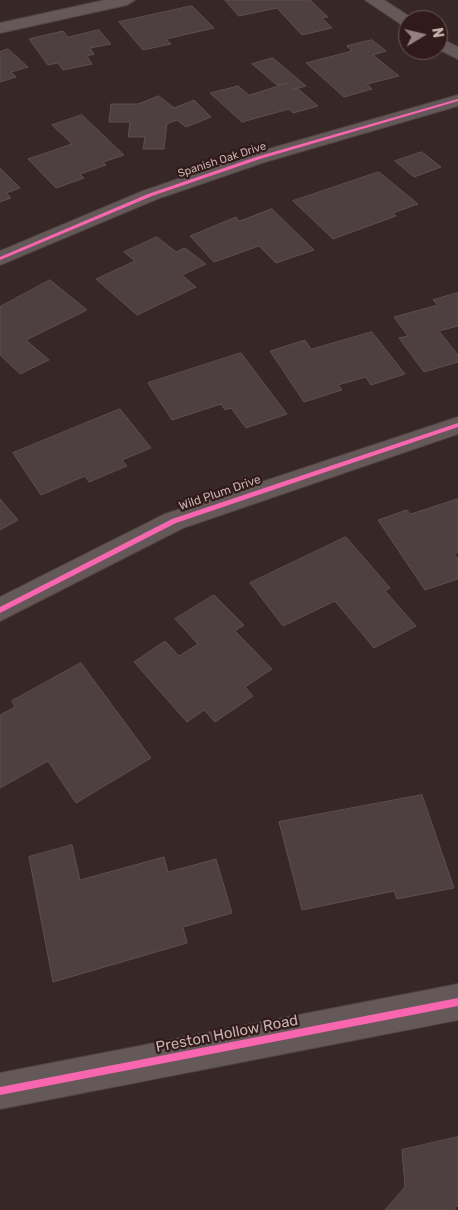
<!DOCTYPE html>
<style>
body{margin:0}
#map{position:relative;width:458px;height:1210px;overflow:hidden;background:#372727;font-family:Rubik,sans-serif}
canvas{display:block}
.north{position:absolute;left:398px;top:10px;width:50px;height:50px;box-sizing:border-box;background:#311a1a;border:1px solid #6e5656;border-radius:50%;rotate:81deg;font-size:14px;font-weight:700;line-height:20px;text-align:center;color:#c9b1b0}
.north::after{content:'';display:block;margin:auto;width:18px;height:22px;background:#968180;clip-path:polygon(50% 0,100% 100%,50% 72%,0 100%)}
</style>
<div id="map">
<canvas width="458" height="1210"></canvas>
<div class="north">N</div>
</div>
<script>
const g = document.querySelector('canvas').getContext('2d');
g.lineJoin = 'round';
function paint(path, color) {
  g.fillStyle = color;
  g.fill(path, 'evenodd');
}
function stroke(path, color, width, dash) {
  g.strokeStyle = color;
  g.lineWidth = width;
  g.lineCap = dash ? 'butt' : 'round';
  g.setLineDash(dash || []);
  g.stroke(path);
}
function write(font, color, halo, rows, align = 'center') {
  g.font = font + ' Rubik,sans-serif';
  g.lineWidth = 4.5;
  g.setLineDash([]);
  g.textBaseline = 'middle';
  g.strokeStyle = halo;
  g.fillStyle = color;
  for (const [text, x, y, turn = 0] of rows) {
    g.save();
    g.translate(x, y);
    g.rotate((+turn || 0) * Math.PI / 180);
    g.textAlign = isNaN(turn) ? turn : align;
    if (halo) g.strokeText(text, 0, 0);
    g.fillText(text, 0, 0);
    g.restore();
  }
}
const building = new Path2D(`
 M 225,0 L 310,0 L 328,17 L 322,18 L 332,28 L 302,35 L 277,8 L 239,16 Z
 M 192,6 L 214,28 L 166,39 L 171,44 L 143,50 L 119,22 Z
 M 99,30 L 111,44 L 90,48 L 94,54 L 87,56 L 92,64 L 63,70 L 58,63 L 48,65 L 29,39 L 63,31 L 68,37 Z
 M 372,40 L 386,51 L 373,55 L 399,76 L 367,84 L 372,89 L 344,97 L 306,63 L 352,51 L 347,46 Z
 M 8,49 L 28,67 L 11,72 L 16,77 L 0,82 L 0,52 Z
 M 273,58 L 306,86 L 294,89 L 287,83 L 277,85 L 252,64 Z
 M 286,84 L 293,90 L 297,88 L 318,106 L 293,113 L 289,109 L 242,122 L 210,93 L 238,86 L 249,95 Z
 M 159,96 L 174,108 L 194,100 L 211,117 L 186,127 L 177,120 L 167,124 L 164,149 L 143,149 L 145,137 L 128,137 L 130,122 L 109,122 L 111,104 L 138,104 Z
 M 82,115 L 124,155 L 103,162 L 106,165 L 80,174 L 84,178 L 56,188 L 28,159 L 72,144 L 52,125 Z
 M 422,152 L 441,167 L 414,177 L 395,161 Z
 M 0,168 L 20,188 L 6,193 L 11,198 L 0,202 Z
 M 379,172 L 418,204 L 393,213 L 396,216 L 333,239 L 293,201 Z
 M 272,209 L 314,250 L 276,263 L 259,246 L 214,262 L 190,236 L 236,217 L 239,221 Z
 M 157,237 L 176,252 L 185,248 L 206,264 L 182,275 L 196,287 L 137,315 L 96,279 L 135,261 L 124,252 Z
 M 50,280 L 87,310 L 26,340 L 49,360 L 20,374 L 0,355 L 0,307 Z
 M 458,293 L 458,326 L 439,331 L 458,355 L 458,362 L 424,372 L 399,338 L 408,336 L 394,317 L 438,305 L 433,300 Z
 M 372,332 L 405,374 L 371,385 L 366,377 L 338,385 L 342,390 L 304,402 L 270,351 L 305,340 L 311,349 Z
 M 241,353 L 287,414 L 246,428 L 231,408 L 225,410 L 221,404 L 172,420 L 148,383 Z
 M 120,409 L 151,448 L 122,460 L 127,466 L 89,482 L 85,476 L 41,495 L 13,453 Z
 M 0,499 L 18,520 L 0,530 Z
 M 458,499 L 458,552 L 454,554 L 458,559 L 458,579 L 425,590 L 378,520 L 407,510 L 410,514 Z
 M 346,537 L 390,588 L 385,591 L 416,626 L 374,648 L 335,601 L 283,626 L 250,583 Z
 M 214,595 L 244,625 L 235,631 L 272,669 L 245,687 L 253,696 L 215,722 L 204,710 L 187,722 L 134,662 L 165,641 L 179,656 L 198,644 L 175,619 Z
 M 81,663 L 151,758 L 76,803 L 48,761 L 0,788 L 0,715 L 15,707 L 12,701 Z
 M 422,795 L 454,888 L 397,899 L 394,891 L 302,910 L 279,822 Z
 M 72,845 L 80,880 L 164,857 L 168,872 L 216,859 L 232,913 L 183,927 L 187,943 L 53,982 L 29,857 Z
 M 458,1137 L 458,1206 L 455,1207 L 455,1210 L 385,1210 L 405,1187 L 402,1150 Z`);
const minor = new Path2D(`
 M 105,0 L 135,0 L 127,5 L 0,33 L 0,23 Z
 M 365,0 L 384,0 L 415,20 L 408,20 L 408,27 L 402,25 Z
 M 438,37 L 458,47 L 458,59 L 438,49 Z
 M 458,95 L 458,106 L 265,162 L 157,199 L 0,265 L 0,251 L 143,191 L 251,154 Z
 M 458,417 L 458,434 L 183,528 L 0,621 L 0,597 L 165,514 Z
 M 458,984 L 458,1020 L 0,1109 L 0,1073 Z`);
const cycleway = new Path2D(`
 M 458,99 L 458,101 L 260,159 L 152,196 L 0,260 L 0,257 L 148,194 L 256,157 Z
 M 458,423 L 458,427 L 176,523 L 0,613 L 0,607 L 172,519 Z
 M 458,998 L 458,1006 L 0,1095 L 0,1087 Z`);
const farStreetnames = [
 ["Spanish Oak Drive",222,160,-18]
];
const streetNames = [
 ["Wild Plum Drive",220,493,-19]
];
const nearStreetnames = [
 ["Preston Hollow Road",227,1034,-11]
];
paint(building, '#4e4040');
stroke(building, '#5f4f4f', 1);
stroke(minor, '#504444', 2);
paint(minor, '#645858');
paint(cycleway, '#f766af');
write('11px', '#c9b1b0', '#311a1a', farStreetnames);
write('12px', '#c9b1b0', '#311a1a', streetNames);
write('15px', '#c9b1b0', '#311a1a', nearStreetnames);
</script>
